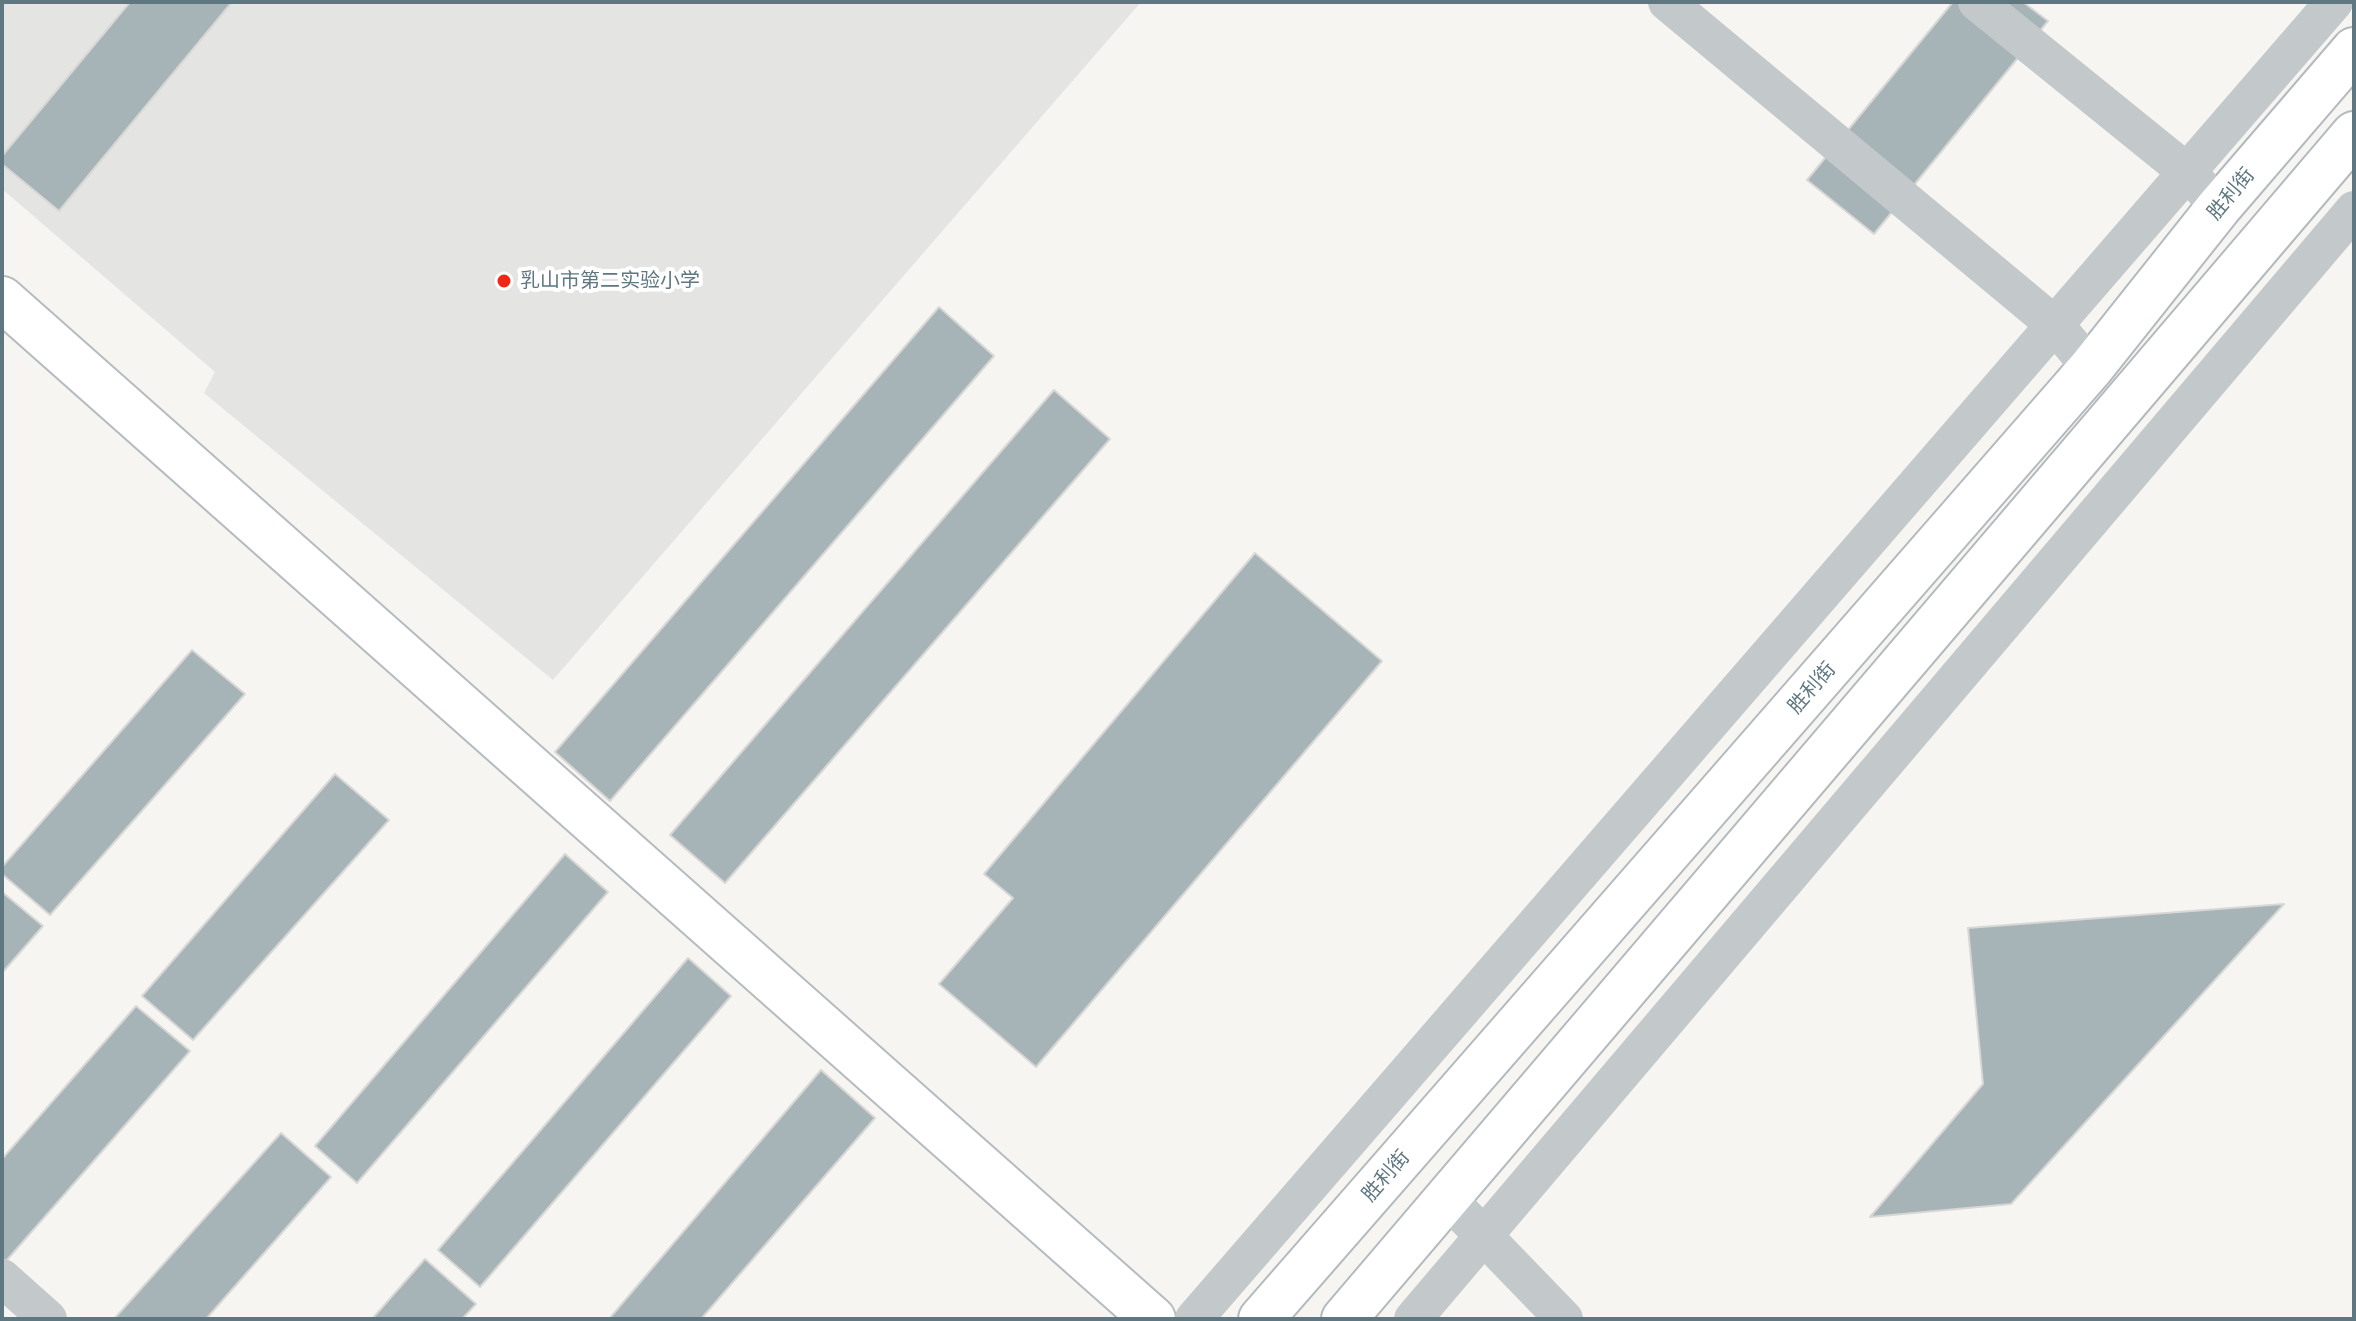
<!DOCTYPE html>
<meta charset="utf-8">
<style>
body{margin:0}
#map{position:relative;width:2356px;height:1321px;overflow:hidden;background:#f6f5f2;font-family:"Public Sans",sans-serif}
canvas{display:block}
.frame{position:absolute;inset:0;border:4px solid #5e7780;pointer-events:none}
</style>
<div id="map">
<canvas width="2356" height="1321"></canvas>
<div class="frame"></div>
</div>
<script>
const g = document.querySelector('canvas').getContext('2d');
g.lineJoin = 'round';
function paint(path, color) {
  g.fillStyle = color;
  g.fill(path, 'evenodd');
}
function stroke(path, color, width, dash) {
  g.strokeStyle = color;
  g.lineWidth = width;
  g.lineCap = dash ? 'butt' : 'round';
  g.setLineDash(dash || []);
  g.stroke(path);
}
function write(font, color, halo, rows, align = 'center') {
  g.font = font + ' "Public Sans","Noto Sans SC",sans-serif';
  g.lineWidth = 8;
  g.setLineDash([]);
  g.textBaseline = 'middle';
  g.strokeStyle = halo;
  g.fillStyle = color;
  for (const [text, x, y, turn = 0] of rows) {
    g.save();
    g.translate(x, y);
    g.rotate((+turn || 0) * Math.PI / 180);
    g.textAlign = isNaN(turn) ? turn : align;
    if (halo) g.strokeText(text, 0, 0);
    g.fillText(text, 0, 0);
    g.restore();
  }
}
const built = new Path2D(`
 M 2,2 L 1141,2 L 553,680 L 204,393 L 215,372 L 2,189 Z`);
const building = new Path2D(`
 M 130,2 L 232,2 L 59,211 L 2,164 L 2,156 Z
 M 1953,2 L 2023,2 L 2048,21 L 1874,234 L 1807,180 Z
 M 939,307 L 994,356 L 610,801 L 555,752 Z
 M 1054,390 L 1110,439 L 725,883 L 670,835 Z
 M 1255,553 L 1382,661 L 1036,1067 L 939,984 L 1013,898 L 984,874 Z
 M 192,650 L 245,694 L 50,915 L 2,874 L 2,867 Z
 M 335,774 L 389,820 L 193,1040 L 142,996 Z
 M 565,854 L 608,892 L 357,1183 L 315,1146 Z
 M 2,892 L 43,926 L 2,973 Z
 M 2284,904 L 2011,1204 L 1870,1217 L 1983,1084 L 1968,928 Z
 M 688,958 L 731,996 L 480,1287 L 438,1250 Z
 M 136,1006 L 190,1051 L 6,1261 L 2,1258 L 2,1159 Z
 M 821,1070 L 875,1118 L 701,1319 L 609,1319 Z
 M 281,1133 L 331,1177 L 206,1319 L 114,1319 Z
 M 425,1259 L 476,1304 L 462,1319 L 372,1319 Z`);
const street = new Path2D(`
 M 1667,2 L 2055,325 L 2091,368
 M 1977,2 L 2187,172 L 2204,190
 M 1447,1198 L 1564,1319
 M 2,1278 L 48,1319
 M 1194,1319 L 2334,2
 M 1413,1319 L 2354,210`);
const secondary = new Path2D(`
 M 2,299 L 1153,1319`);
const primary = new Path2D(`
 M 1261,1319 L 2091,368 L 2219,207 L 2354,50
 M 1344,1319 L 2354,134`);
const markers = [
 [504,281,8,"#f22616"]
];
const streetNames = [
 ["胜利街",2231,194,-50],
 ["胜利街",1812,688,-49],
 ["胜利街",1386,1176,-49]
];
const poiNames = [
 ["乳山市第二实验小学",520,281]
];
paint(built, '#e4e5e3');
paint(building, '#a6b3b7');
stroke(building, '#d7d7d5', 2);
stroke(secondary, '#b5bcbf', 48);
stroke(primary, '#b3babd', 48);
stroke(street, '#c3c8cb', 38);
stroke(secondary, '#fff', 44);
stroke(primary, '#fff', 44);
for (const [x, y, r, color] of markers) {
  const dot = new Path2D();
  dot.arc(x, y, r, 0, 2 * Math.PI);
  g.fillStyle = color;
  g.fill(dot);
  stroke(dot, '#fff', 3);
}
write('20px', '#5e7780', '#fff', streetNames);
write('20px', '#5e7780', '#fff', poiNames, 'left');
</script>
